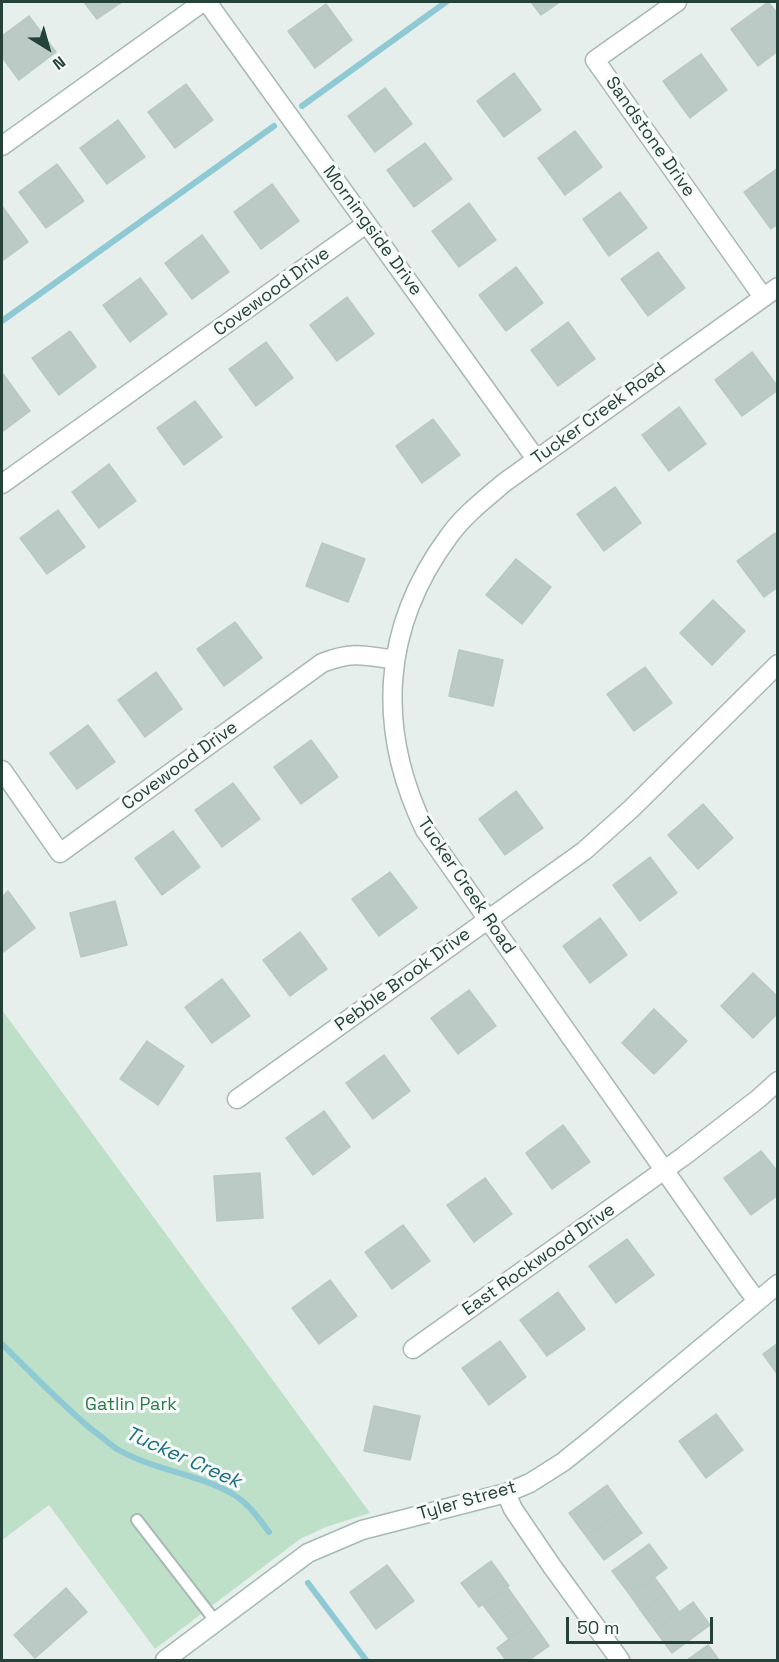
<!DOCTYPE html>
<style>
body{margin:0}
#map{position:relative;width:779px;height:1662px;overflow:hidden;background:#e6efeb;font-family:"Space Grotesk",sans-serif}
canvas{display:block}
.frame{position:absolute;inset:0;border:3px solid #24423a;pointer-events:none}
.north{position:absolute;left:18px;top:18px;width:60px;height:60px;-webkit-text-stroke:4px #f7fbf9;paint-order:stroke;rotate:143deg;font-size:16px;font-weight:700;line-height:24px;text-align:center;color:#24423a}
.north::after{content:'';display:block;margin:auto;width:21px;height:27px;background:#24423a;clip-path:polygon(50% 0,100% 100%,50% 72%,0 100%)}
.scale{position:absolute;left:566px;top:1617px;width:147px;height:27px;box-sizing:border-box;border:3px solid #24423a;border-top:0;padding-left:8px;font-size:18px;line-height:21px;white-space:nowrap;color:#24423a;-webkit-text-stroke:4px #f7fbf9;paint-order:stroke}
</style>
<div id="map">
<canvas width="779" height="1662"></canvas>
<div class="frame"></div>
<div class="north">N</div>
<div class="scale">50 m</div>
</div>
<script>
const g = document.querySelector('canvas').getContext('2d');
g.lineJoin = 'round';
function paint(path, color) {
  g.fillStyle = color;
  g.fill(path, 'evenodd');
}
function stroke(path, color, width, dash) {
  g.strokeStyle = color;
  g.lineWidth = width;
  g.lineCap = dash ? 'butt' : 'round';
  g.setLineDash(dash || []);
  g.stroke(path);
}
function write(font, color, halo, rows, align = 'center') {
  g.font = font + ' "Space Grotesk",sans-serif';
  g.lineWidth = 6;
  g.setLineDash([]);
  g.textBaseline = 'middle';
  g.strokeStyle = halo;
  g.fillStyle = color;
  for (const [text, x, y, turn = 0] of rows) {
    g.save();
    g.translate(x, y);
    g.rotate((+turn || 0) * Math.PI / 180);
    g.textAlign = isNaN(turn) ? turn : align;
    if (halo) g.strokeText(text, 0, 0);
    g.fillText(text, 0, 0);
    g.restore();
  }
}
const green = new Path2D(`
 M 2,1010 L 370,1513 L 326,1527 L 300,1539 L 155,1649 L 49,1505 L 2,1540 Z`);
const stream = new Path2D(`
 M 302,106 L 446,2
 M 2,321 L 274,126
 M 2,1344 C 31,1373 60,1403 91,1429 C 100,1435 108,1443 117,1449 C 153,1470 195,1473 231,1493 C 247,1502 258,1517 269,1532
 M 308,1583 L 366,1660`);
const building = new Path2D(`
 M 84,2 L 122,2 L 97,19 Z
 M 531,2 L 560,2 L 541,15 Z
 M 768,2 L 778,14 L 778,51 L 758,66 L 731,29 Z
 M 326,4 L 352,40 L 315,68 L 288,31 Z
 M 29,16 L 56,52 L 19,80 L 2,57 L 2,36 Z
 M 701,54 L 727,90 L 690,118 L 663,81 Z
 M 514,73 L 541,110 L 504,137 L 477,101 Z
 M 186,84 L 213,120 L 175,148 L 148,112 Z
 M 385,88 L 412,124 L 375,152 L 348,116 Z
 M 118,120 L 145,157 L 107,184 L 80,148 Z
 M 575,131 L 602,167 L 565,195 L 538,158 Z
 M 425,143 L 452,179 L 414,207 L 387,170 Z
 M 57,164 L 84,201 L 46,228 L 19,192 Z
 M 778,168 L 778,224 L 771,229 L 744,192 Z
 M 272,184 L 299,221 L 261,249 L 234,212 Z
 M 620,192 L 647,228 L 609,256 L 583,219 Z
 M 469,203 L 496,240 L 459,267 L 432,231 Z
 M 2,206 L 28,242 L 2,261 Z
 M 202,235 L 229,272 L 192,299 L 165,263 Z
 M 658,252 L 685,288 L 648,316 L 621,279 Z
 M 516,267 L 543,303 L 506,331 L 479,295 Z
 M 140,278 L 167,314 L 130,342 L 103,305 Z
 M 347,297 L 374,334 L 337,361 L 310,325 Z
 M 568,322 L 595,359 L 558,386 L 531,350 Z
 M 70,331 L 96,367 L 59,395 L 32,358 Z
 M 266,342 L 293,378 L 256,406 L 229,369 Z
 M 752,352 L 778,387 L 778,390 L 742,416 L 715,380 Z
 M 3,374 L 30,411 L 2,432 L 2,375 Z
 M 195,401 L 222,437 L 184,465 L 157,428 Z
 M 679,407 L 706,444 L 669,471 L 642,435 Z
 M 433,419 L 460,455 L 422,483 L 396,446 Z
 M 109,464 L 136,501 L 99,528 L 72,492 Z
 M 615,487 L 641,523 L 604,551 L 577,514 Z
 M 58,510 L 85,547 L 47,574 L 20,538 Z
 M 775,533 L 778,537 L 778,587 L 764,597 L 737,561 Z
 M 322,543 L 365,559 L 348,602 L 306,586 Z
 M 516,559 L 551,587 L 522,624 L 486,595 Z
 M 713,600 L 745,631 L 712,665 L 680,633 Z
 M 235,622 L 262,658 L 224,686 L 197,649 Z
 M 459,650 L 503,660 L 493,706 L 449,696 Z
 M 645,667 L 672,703 L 634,731 L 607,694 Z
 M 156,672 L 182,709 L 145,737 L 118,700 Z
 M 88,725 L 115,762 L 77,789 L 50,753 Z
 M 311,740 L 338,777 L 301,804 L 274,767 Z
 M 233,783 L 260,819 L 222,847 L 195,810 Z
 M 516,791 L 543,828 L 505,855 L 479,819 Z
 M 703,804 L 733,838 L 698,869 L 668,835 Z
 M 173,831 L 200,867 L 162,895 L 135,858 Z
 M 650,857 L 677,893 L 640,921 L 613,885 Z
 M 390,872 L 417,908 L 379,936 L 352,899 Z
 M 8,891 L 35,928 L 2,953 L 2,897 Z
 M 115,901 L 127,945 L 81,957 L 70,913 Z
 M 600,918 L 627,955 L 590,983 L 563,946 Z
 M 300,932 L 327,969 L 290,996 L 263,960 Z
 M 753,973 L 778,997 L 778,1013 L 753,1038 L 721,1006 Z
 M 222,979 L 250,1016 L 212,1043 L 185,1007 Z
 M 469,990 L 496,1026 L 458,1054 L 431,1018 Z
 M 654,1009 L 687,1041 L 654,1074 L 622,1043 Z
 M 147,1041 L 184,1066 L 158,1105 L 120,1079 Z
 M 384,1055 L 410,1091 L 373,1119 L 346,1083 Z
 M 324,1111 L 350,1147 L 313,1175 L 286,1138 Z
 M 563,1125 L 590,1162 L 552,1189 L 526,1153 Z
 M 761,1151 L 778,1172 L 778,1195 L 751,1215 L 724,1178 Z
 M 260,1173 L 263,1218 L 217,1221 L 214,1176 Z
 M 485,1178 L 512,1214 L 474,1242 L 447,1205 Z
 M 403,1225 L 430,1261 L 392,1289 L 365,1252 Z
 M 627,1239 L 654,1275 L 616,1303 L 589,1266 Z
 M 330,1280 L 357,1316 L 319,1344 L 292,1308 Z
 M 558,1292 L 585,1329 L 547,1356 L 520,1320 Z
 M 500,1341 L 526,1377 L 489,1405 L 462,1368 Z
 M 778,1343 L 778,1375 L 763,1354 Z
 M 374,1406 L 420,1416 L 410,1460 L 364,1451 Z
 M 716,1414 L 743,1450 L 706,1478 L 679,1441 Z
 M 607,1485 L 624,1509 L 586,1536 L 569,1513 Z
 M 624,1509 L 642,1533 L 604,1560 L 586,1536 Z
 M 649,1544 L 667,1568 L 630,1595 L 612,1571 Z
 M 491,1561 L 509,1586 L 479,1607 L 461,1583 Z
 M 387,1565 L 414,1601 L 376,1629 L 350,1592 Z
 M 654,1577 L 666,1593 L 641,1611 L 630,1595 Z
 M 507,1587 L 520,1605 L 496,1622 L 483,1605 Z
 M 66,1588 L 87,1612 L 35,1658 L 14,1635 Z
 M 666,1593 L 679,1612 L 655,1630 L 641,1611 Z
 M 693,1602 L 710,1625 L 672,1653 L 655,1630 Z
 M 520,1605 L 532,1622 L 509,1639 L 496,1622 Z
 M 532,1622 L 549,1646 L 529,1660 L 506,1660 L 497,1648 Z
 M 708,1645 L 719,1660 L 687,1660 Z`);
const lane = new Path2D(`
 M 137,1520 L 216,1622`);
const street = new Path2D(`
 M 207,2 L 536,459
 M 677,2 L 595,60 L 763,297
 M 2,146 L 203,2
 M 2,484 L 366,224
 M 2,770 L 60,853 L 322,663 C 352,651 364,655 395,660
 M 237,1099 L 584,851 L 631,809 L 778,664
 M 757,1301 L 743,1282 L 425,830 C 376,729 381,628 449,536 C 464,515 485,499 505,482 L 778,287
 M 413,1349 L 684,1156 L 758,1099 L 778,1081
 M 506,1493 L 513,1509 L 551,1565 L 620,1660`);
const secondary = new Path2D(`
 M 165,1660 L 308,1553 L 362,1530 L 506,1493 L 530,1483 L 563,1462 L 593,1438 L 778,1284`);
const streetNames = [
 ["Sandstone Drive",650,137,55],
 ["Morningside Drive",372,231,54],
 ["Covewood Drive",272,292,-36],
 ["Tucker Creek Road",599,414,-36],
 ["Covewood Drive",180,766,-36],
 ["Tucker Creek Road",466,886,56],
 ["Pebble Brook Drive",403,980,-36],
 ["East Rockwood Drive",539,1260,-35],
 ["Tyler Street",467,1501,-16]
];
const parkNames = [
 ["Gatlin Park",131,1405]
];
const waterNames = [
 ["Tucker Creek",183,1458,24]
];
paint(green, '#bfe0c8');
stroke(stream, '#8ec9d4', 6);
paint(building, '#bbcac4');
stroke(building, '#b8c9c2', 1.5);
stroke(lane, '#a8b8b2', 14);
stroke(street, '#a8b8b2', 21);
stroke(secondary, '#a4bbb3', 21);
stroke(lane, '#fff', 10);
stroke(street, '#fff', 18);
stroke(secondary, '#fff', 18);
write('18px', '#24423a', '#f7fbf9', streetNames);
write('18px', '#2d7a4b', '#f7fbf9', parkNames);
write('italic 20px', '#1c6f80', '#f7fbf9', waterNames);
</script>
